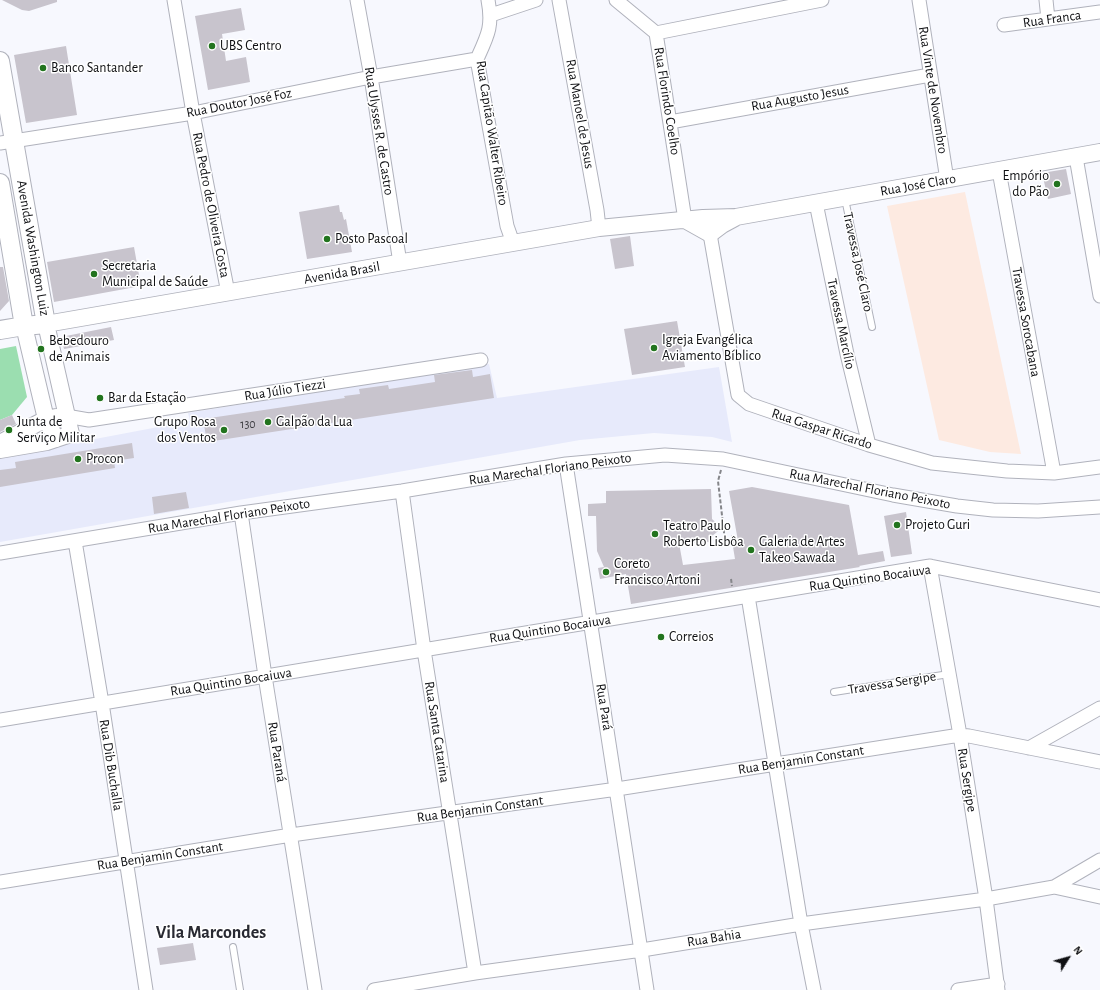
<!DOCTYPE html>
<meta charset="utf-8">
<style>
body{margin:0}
#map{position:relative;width:1100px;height:990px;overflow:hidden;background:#f7f8fe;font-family:"Alegreya Sans",sans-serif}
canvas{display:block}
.north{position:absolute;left:1048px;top:938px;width:40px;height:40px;-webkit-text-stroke:3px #fff;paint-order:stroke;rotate:53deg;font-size:11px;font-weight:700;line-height:16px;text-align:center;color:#0f1013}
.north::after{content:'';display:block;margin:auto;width:14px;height:18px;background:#0f1013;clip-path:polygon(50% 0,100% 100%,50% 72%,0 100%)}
</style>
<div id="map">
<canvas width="1100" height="990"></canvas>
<div class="north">N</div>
</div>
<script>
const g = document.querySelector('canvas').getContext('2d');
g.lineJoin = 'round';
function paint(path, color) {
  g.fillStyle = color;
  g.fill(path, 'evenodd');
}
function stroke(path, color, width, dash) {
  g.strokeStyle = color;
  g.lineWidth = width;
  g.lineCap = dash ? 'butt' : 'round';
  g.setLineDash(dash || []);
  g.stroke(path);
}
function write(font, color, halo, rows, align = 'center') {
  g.font = font + ' "Alegreya Sans",sans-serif';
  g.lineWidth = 3;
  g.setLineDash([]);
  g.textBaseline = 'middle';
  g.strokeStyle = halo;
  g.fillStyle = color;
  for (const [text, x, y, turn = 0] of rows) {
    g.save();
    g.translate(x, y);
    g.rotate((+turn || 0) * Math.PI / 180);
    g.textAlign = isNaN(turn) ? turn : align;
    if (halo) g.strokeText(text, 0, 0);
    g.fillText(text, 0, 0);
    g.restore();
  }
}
const built = new Path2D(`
 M 489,364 L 497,398 L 719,367 L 732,442 L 712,437 L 654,433 L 580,440 L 0,542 L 0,457 L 190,421 L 188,413 Z`);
const industrial = new Path2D(`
 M 965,192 L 1021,454 L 990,452 L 939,440 L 887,206 Z`);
const green = new Path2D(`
 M 16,346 L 27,397 L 12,415 L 0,420 L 0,349 Z`);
const building = new Path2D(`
 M 2,0 L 57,0 L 57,2 L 29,11 L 22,10 Z
 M 241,8 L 245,30 L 222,34 L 226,61 L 246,57 L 250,82 L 208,90 L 195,16 Z
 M 66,46 L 77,115 L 26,123 L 14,55 Z
 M 1066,169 L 1071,194 L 1048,199 L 1042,173 Z
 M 339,205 L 340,212 L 342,212 L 344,220 L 346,219 L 352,252 L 307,259 L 299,212 Z
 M 630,236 L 634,266 L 615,269 L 610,239 Z
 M 134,247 L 141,286 L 54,302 L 47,262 Z
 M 0,267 L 3,267 L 9,301 L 0,311 Z
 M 677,321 L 685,367 L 632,375 L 624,329 Z
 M 111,327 L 114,340 L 64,349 L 62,341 L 66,336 Z
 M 472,370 L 473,377 L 490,374 L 494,398 L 207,442 L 203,419 L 345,398 L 344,396 L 360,394 L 359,389 L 388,385 L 389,389 L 435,382 L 434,375 Z
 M 12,415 L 16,424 L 0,432 L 0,420 Z
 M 132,443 L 134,458 L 114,461 L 115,468 L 0,487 L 0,470 L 16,468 L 15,462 Z
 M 752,487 L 849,505 L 858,555 L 883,551 L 885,561 L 859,566 L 860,567 L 631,604 L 626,574 L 600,579 L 598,568 L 604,567 L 597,551 L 596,516 L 588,516 L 588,504 L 606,503 L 606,491 L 711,489 L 712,519 L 722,528 L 712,536 L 712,542 L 679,543 L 683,565 L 735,559 L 731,535 L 738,541 L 729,491 Z
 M 186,492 L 189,508 L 154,514 L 152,497 Z
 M 906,512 L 912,554 L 891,557 L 884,516 Z
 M 193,943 L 196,960 L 160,965 L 157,948 Z`);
const path = new Path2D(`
 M 721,470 L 718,481 L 725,541
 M 731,579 L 732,586`);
const service = new Path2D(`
 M 845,199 L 872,327
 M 834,692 L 949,674
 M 233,947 L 240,990`);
const minor = new Path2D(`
 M 174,0 L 193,113 L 228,293
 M 357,0 L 371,77 L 400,263
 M 488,0 C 493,26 488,35 477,59 L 507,226 L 513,243
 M 559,0 L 597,210 L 599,228
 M 616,0 L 656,33 L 685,220
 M 919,0 L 947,180
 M 1046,0 L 1048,19
 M 491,15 L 536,0
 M 1004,25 L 1100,12
 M 656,33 L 822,0
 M 670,122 L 930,75
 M 0,143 L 193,113 L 371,77 L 477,59
 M 1076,157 L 1100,296
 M 999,171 L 1054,473
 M 816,203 L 847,354 L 869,445
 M 710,234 L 738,395 L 749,404 L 869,445 L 932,463 L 1007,471 L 1054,473 L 1100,467
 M 66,416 L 89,420 L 481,360
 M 566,464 L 647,990
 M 402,491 L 424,650 L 475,973
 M 241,513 L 265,676 L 315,990
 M 75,541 L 102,703 L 146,990
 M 0,553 L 241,513 L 402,491 L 566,464 L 665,455 L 723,459 L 893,495 L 957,506 L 993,510 L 1038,511 L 1100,507
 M 930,566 L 960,735 L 986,899 L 998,990
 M 748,596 L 801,924 L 814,990
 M 0,720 L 930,566 L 1100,600
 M 1029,748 L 1100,708
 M 0,882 L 291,835 L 617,789 L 960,735 L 969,736 L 1100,762
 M 1054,887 L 1100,897
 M 374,990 L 475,973 L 642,950 L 801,924 L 986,899 L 1054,887 L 1100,860
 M 958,990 L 998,984`);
const tertiary = new Path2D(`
 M 685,220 L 710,234 L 722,225 L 735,218
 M 24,326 L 46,419 L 56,439
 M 0,443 L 46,419 L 56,417
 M 0,450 L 47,442 L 71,434 L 46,324 L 599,228 L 703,218 L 736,217 L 1100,152`);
const secondary = new Path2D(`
 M 0,61 L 46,324 L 24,326 L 0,330
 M 0,183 L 24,326`);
const markers = [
 [212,46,4,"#22741e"],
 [43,68,4,"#22741e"],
 [1057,184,4,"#22741e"],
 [327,239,4,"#22741e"],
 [94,274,4,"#22741e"],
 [654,348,4,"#22741e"],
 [41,349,4,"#22741e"],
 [100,398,4,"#22741e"],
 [268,422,4,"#22741e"],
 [9,430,4,"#22741e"],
 [224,430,4,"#22741e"],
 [78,459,4,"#22741e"],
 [897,525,4,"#22741e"],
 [655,534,4,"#22741e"],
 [751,550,4,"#22741e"],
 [606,572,4,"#22741e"],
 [661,637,4,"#22741e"]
];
const numberNames = [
 ["130",248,424]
];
const streetNames = [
 ["Rua Franca",1052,19,-8],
 ["Rua Vinte de Novembro",933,90,81],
 ["Rua Augusto Jesus",800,98,-10],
 ["Rua Florindo Coelho",667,101,81],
 ["Rua Doutor José Foz",239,103,-11],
 ["Rua Manoel de Jesus",580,114,80],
 ["Rua Ulysses R. de Castro",379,131,81],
 ["Rua Capitão Walter Ribeiro",492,133,81],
 ["Rua José Claro",918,185,-10],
 ["Rua Pedro de Oliveira Costa",211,205,79],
 ["Avenida Washington Luiz",33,248,80],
 ["Travessa José Claro",858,262,78],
 ["Avenida Brasil",342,273,-10],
 ["Travessa Sorocabana",1026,322,80],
 ["Travessa Marcílio",841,324,78],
 ["Rua Júlio Tiezzi",285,390,-9],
 ["Rua Gaspar Ricardo",822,429,18],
 ["Rua Marechal Floriano Peixoto",550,469,-8],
 ["Rua Marechal Floriano Peixoto",870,489,11],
 ["Rua Marechal Floriano Peixoto",229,516,-9],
 ["Rua Quintino Bocaiuva",870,578,-8],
 ["Rua Quintino Bocaiuva",550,629,-9],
 ["Rua Quintino Bocaiuva",231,682,-9],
 ["Travessa Sergipe",892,683,-9],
 ["Rua Pará",604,707,81],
 ["Rua Santa Catarina",437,732,81],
 ["Rua Paraná",277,752,81],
 ["Rua Benjamin Constant",801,760,-9],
 ["Rua Dib Buchalla",111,765,81],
 ["Rua Sergipe",967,780,81],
 ["Rua Benjamin Constant",480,809,-8],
 ["Rua Benjamin Constant",160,856,-9],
 ["Rua Bahia",714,938,-9]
];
const poiNames = [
 ["UBS Centro",220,46],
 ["Banco Santander",51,68],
 ["Empório",1049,176,"right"],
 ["do Pão",1049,192,"right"],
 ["Posto Pascoal",335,239],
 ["Secretaria",102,266],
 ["Municipal de Saúde",102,282],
 ["Igreja Evangélica",662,340],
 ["Aviamento Bíblico",662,356],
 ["Bebedouro",49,341],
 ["de Animais",49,357],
 ["Bar da Estação",108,398],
 ["Junta de",17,422],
 ["Serviço Militar",17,438],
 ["Grupo Rosa",216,422,"right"],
 ["dos Ventos",216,438,"right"],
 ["Galpão da Lua",276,422],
 ["Procon",86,459],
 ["Projeto Guri",905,525],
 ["Teatro Paulo",663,526],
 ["Roberto Lisbôa",663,542],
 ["Galeria de Artes",759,542],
 ["Takeo Sawada",759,558],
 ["Coreto",614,564],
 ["Francisco Artoni",614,580],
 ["Correios",669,637]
];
const districtNames = [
 ["Vila Marcondes",211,933]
];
paint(built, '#e7eafb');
paint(industrial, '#fdeae1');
paint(green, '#9bdeb0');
paint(building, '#c8c4cd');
stroke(service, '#b0b2bc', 8);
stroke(minor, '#b0b2bc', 15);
stroke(tertiary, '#b0b2bc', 18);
stroke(secondary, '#b0b2bc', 20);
stroke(path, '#85868a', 2, [4, 2]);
stroke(service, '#fff', 6);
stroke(minor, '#fff', 13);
stroke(tertiary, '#fff', 16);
stroke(secondary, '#fff', 18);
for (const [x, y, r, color] of markers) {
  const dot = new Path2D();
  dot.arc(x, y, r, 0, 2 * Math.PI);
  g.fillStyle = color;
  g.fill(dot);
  stroke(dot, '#fff', 1.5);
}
write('12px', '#3d3d42', null, numberNames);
write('14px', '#0f1013', '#fff', streetNames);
write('14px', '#0f1013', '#fff', poiNames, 'left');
write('bold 18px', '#292a32', '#fff', districtNames);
</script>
